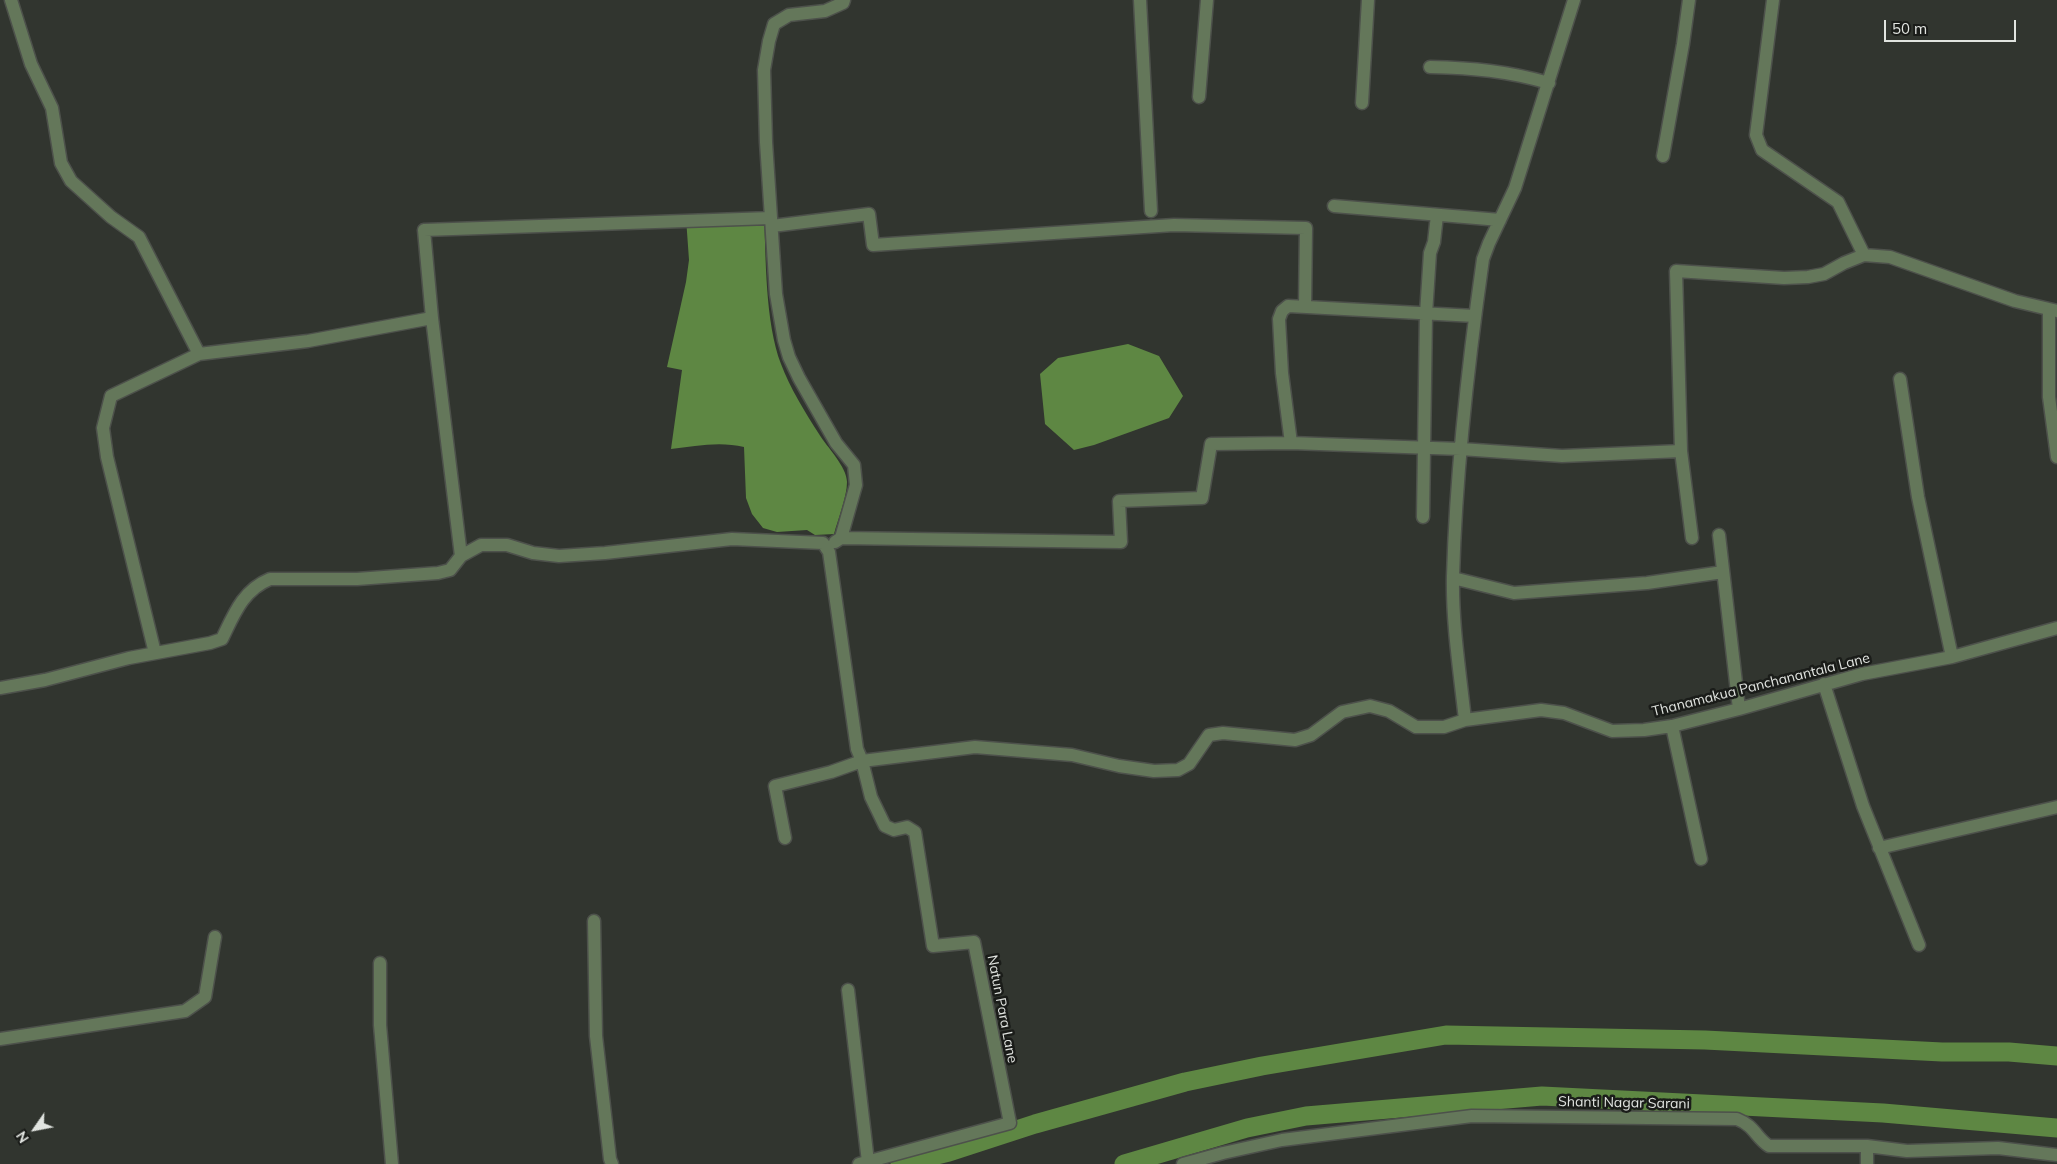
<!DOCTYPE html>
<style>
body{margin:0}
#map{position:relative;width:2057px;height:1164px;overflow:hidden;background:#31352f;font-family:Mulish,sans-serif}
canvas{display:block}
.north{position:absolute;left:10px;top:1104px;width:50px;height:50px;-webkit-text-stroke:4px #1a1c19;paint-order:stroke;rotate:237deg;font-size:14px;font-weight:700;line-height:20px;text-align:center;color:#e1e4e0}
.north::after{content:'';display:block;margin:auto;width:18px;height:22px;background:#e1e4e0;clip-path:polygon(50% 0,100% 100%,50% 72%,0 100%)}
.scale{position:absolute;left:1884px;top:20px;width:132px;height:22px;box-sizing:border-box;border:2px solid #e1e4e0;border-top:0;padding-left:6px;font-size:15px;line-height:18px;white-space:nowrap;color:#e1e4e0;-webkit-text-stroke:4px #1a1c19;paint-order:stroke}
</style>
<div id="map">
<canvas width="2057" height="1164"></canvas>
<div class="north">N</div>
<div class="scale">50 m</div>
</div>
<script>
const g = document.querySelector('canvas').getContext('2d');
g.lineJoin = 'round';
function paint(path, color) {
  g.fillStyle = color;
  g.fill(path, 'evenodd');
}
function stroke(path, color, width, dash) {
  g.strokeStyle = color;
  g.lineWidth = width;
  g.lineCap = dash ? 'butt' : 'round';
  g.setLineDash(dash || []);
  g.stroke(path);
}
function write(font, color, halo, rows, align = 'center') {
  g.font = font + ' Mulish,sans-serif';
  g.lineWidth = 5;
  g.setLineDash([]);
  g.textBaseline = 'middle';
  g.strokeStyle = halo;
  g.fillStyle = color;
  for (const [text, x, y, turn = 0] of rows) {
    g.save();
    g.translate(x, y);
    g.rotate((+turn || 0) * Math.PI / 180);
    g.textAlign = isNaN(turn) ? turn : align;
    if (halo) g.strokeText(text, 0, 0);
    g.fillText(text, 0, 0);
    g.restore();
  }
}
const water = new Path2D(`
 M 764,213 C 766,258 765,322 781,364 C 790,388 805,412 819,434 C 827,447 847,467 847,482 C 847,497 838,519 834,534 L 815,535 L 807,530 L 777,532 L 763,528 L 752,514 L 746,498 L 744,447 C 720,441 695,446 671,449 L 682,370 L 667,367 L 686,282 L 689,260 L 686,218 Z
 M 1128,344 L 1159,356 L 1183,396 L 1169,418 L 1094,445 L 1074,450 L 1045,424 L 1040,374 L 1058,358 Z`);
const canal = new Path2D(`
 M 900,1164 L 949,1152 L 1035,1124 L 1185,1082 L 1262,1066 L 1446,1035 L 1705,1040 L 1942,1052 L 2009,1052 L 2057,1056
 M 1124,1164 L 1247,1128 L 1306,1116 L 1542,1096 L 1883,1113 L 2057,1128`);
const minor = new Path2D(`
 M 11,0 L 31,64 L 52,108 L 61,163 L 71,181 L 111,217 L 139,237 L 199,354
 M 1140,0 L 1151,211
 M 1773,0 L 1756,135 L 1762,150 L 1838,202 L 1864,255
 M 1430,67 C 1473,68 1507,71 1549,83
 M 1199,97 L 1207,0
 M 1362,103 L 1368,0
 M 1663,156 L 1683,44 L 1689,0
 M 1334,206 L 1500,220
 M 772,226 L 869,214 L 873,245 L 1174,225 L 1306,228 L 1305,307
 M 2049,310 L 2049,397 L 2057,457
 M 1900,379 L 1918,497 L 1952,657
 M 1291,443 L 1282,373 L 1279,319 L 1282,311 L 1288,306 L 1475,316
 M 1423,517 L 1426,314 L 1430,253 L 1434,242 L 1437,215
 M 1719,535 L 1739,709
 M 841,538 L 1121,542 L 1119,501 L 1202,498 L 1211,444 L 1291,443 L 1461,449 L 1562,456 L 1681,451
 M 1692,538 L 1681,451 L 1676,271 L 1784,278 L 1808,277 L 1824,274 L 1844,263 L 1864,255 L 1890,257 L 2015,301 L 2057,311
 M 835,542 L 841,538 L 856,485 L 854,465 L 836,443 L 799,378 L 789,357 L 784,340 L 776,294 L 766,142 L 764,70 L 769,41 L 774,24 L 789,15 L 825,11 L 843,3 L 844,0
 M 461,556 L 432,318 L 424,230 L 771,218
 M 1453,578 L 1514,593 L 1647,583 L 1723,572
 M 155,653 L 107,457 L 103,428 L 111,396 L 199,354 L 308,341 L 432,318
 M 1824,684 L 1863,806 L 1919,945
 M 0,688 L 45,680 L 129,658 L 210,643 L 222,639 C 234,614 243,590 270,579 L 357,579 L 438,573 L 450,570 L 461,556 L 481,545 L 507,545 L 533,553 L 559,556 L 605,553 L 732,539 L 823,543 L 829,552 L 857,749 L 862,761 L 975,747 L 1072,755 L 1119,766 L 1154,771 L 1178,770 L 1189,764 L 1209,735 L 1223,733 L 1295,740 L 1311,735 L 1342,712 L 1370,706 L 1389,711 L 1416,727 L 1444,727 L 1465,720 L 1541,710 L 1564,713 L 1612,731 L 1644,730 L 1672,726 L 1739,709 L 1862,674 L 1952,657 L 2057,628
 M 1465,720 C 1460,673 1452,624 1453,576 C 1456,470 1468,364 1483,259 L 1489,243 L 1515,188 L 1574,0
 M 1672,726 L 1701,859
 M 785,838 L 775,786 L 831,772 L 862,761 L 871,797 L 885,826 L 894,830 L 907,827 L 915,832 L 933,946 L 974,942 L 1010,1123 L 859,1164
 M 1879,848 L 2057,807
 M 594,921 L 596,1036 L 610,1159 L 612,1164
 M 380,963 L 380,1025 L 392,1164
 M 848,990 L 868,1162
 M 0,1039 L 185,1011 L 205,997 L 215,937
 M 1867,1146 L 1867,1164
 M 1183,1164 L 1223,1153 L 1282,1140 L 1472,1116 L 1737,1119 C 1755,1126 1756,1138 1769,1146 L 1867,1146 L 1907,1151 L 1998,1148 L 2057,1155`);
const streetNames = [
 ["Thanamakua Panchanantala Lane",1761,685,-14],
 ["Natun Para Lane",1002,1009,79],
 ["Shanti Nagar Sarani",1624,1103,1]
];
paint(water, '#5e8743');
stroke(canal, '#5e8743', 19);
stroke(minor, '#4d514b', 15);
stroke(minor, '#64775a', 12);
write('14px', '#e1e4e0', '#1a1c19', streetNames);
</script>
